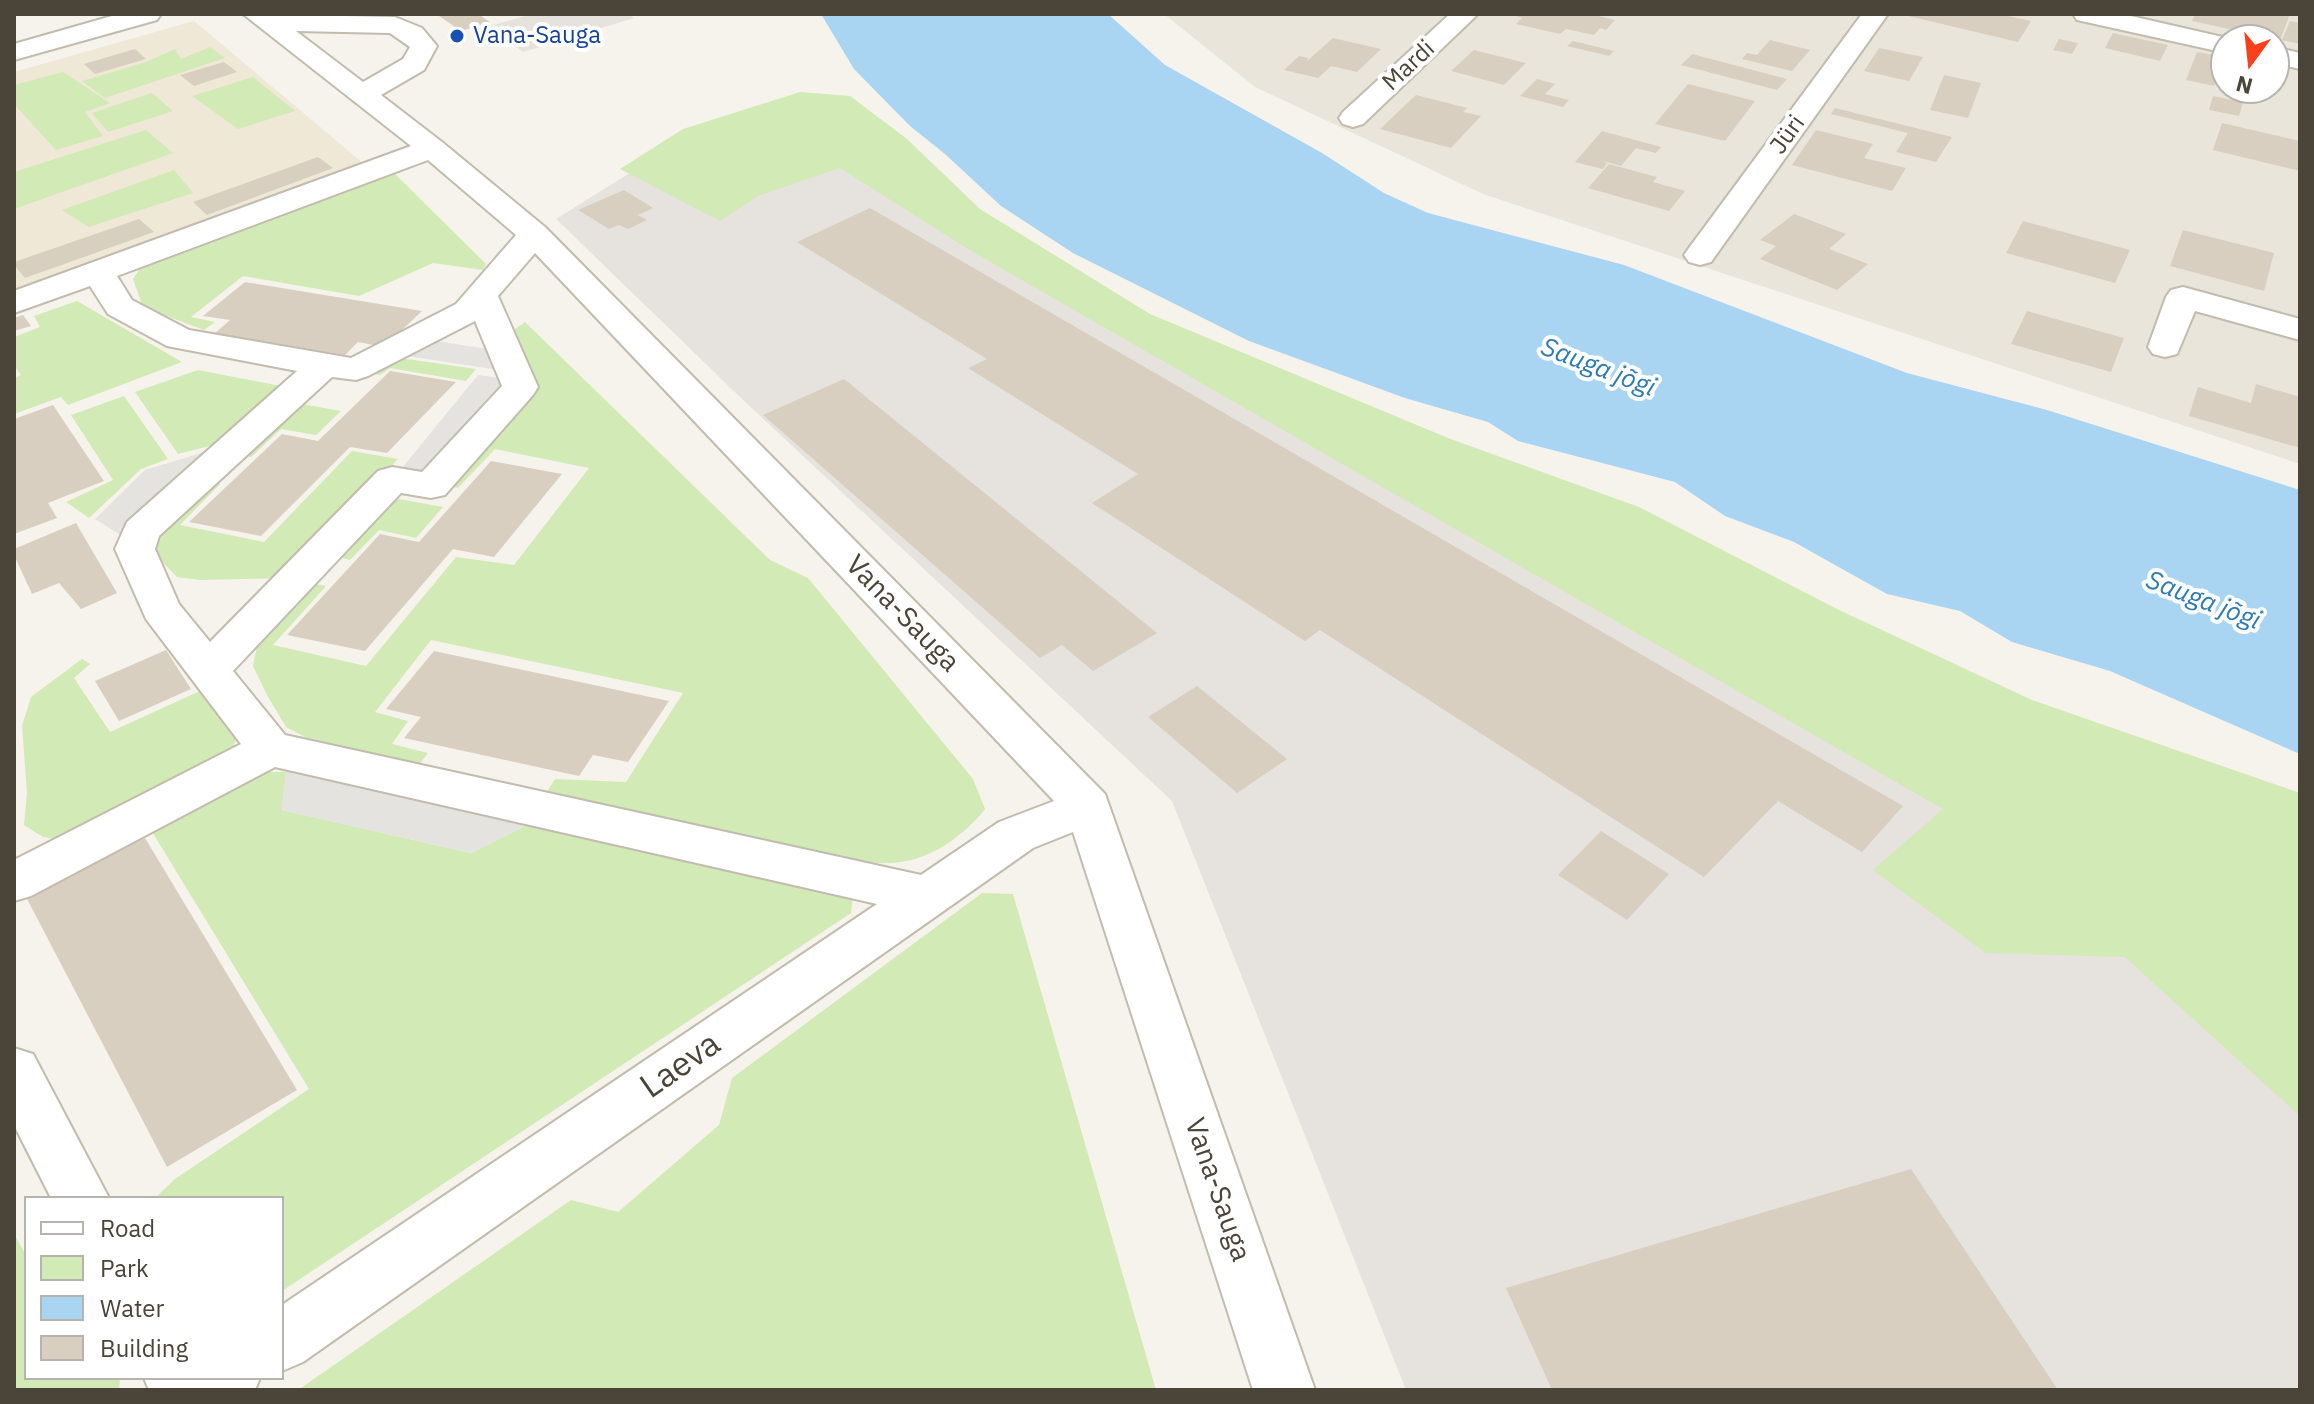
<!DOCTYPE html>
<meta charset="utf-8">
<style>
body{margin:0}
#map{position:relative;width:2314px;height:1404px;overflow:hidden;background:#f6f3ec;font-family:"IBM Plex Sans",sans-serif}
canvas{display:block}
.frame{position:absolute;inset:0;border:16px solid #4b4439;pointer-events:none}
.legend{position:absolute;left:24px;top:1196px;width:260px;height:184px;box-sizing:border-box;background:#fff;border:2px solid #b7b4b0;margin:0;padding:10px 14px;list-style:none;font-size:24px;color:#4b4439}
.legend li{display:flex;align-items:center;gap:16px;height:40px}
.legend b{width:40px;border:2px solid #b7b4b0}
.north{position:absolute;left:2210px;top:24px;width:80px;height:80px;box-sizing:border-box;background:#fff;border:2px solid #b7b4b0;border-radius:50%;rotate:195deg;font-size:22px;font-weight:700;line-height:32px;text-align:center;color:#4b4439}
.north::after{content:'';display:block;margin:auto;width:28px;height:36px;background:#fc3f1d;clip-path:polygon(50% 0,100% 100%,50% 72%,0 100%)}
</style>
<div id="map">
<canvas width="2314" height="1404"></canvas>
<div class="frame"></div>
<ul class="legend">
<li><b style="height:10px;background:#fff"></b>Road</li>
<li><b style="height:22px;background:#d2eab5"></b>Park</li>
<li><b style="height:22px;background:#a9d4f2"></b>Water</li>
<li><b style="height:22px;background:#d8cfc1"></b>Building</li>
</ul>
<div class="north">N</div>
</div>
<script>
const g = document.querySelector('canvas').getContext('2d');
g.lineJoin = 'round';
function paint(path, color) {
  g.fillStyle = color;
  g.fill(path, 'evenodd');
}
function stroke(path, color, width, dash) {
  g.strokeStyle = color;
  g.lineWidth = width;
  g.lineCap = dash ? 'butt' : 'round';
  g.setLineDash(dash || []);
  g.stroke(path);
}
function write(font, color, halo, rows, align = 'center') {
  g.font = font + ' "IBM Plex Sans",sans-serif';
  g.lineWidth = 8;
  g.setLineDash([]);
  g.textBaseline = 'middle';
  g.strokeStyle = halo;
  g.fillStyle = color;
  for (const [text, x, y, turn = 0] of rows) {
    g.save();
    g.translate(x, y);
    g.rotate((+turn || 0) * Math.PI / 180);
    g.textAlign = isNaN(turn) ? turn : align;
    if (halo) g.strokeText(text, 0, 0);
    g.fillText(text, 0, 0);
    g.restore();
  }
}
const residential = new Path2D(`
 M 1164,14 L 2300,14 L 2300,464 L 1483,194 L 1255,87 ZM 2226,40 L 2274,40 L 2274,88 L 2226,88 Z`);
const industrial = new Path2D(`
 M 532,14 L 628,14 L 634,18 L 523,52 L 490,26 Z
 M 844,98 L 1004,249 L 2300,960 L 2300,1390 L 1406,1390 L 1172,801 L 740,397 L 556,219 L 686,138 Z`);
const education = new Path2D(`
 M 194,21 L 363,163 L 14,292 L 14,72 Z`);
const green = new Path2D(`
 M 210,47 L 225,58 L 105,98 L 82,81 L 146,62 L 175,49 L 181,59 Z
 M 63,72 L 110,103 L 85,112 L 103,136 L 56,150 L 14,104 L 14,85 Z
 M 253,77 L 295,111 L 238,129 L 192,96 Z
 M 800,92 L 850,96 L 907,139 L 980,209 L 1150,314 L 1448,438 L 1639,507 L 1837,609 L 2032,700 L 2300,793 L 2300,1116 L 2125,957 L 1986,953 L 1873,870 L 1943,809 L 968,249 L 840,168 L 758,196 L 720,221 L 620,169 L 683,129 Z
 M 152,93 L 173,111 L 108,132 L 92,113 Z
 M 146,130 L 173,153 L 14,209 L 14,172 Z
 M 174,170 L 193,193 L 89,227 L 62,210 Z
 M 391,170 L 486,264 L 483,270 L 433,263 L 359,296 L 243,276 L 191,317 L 215,322 L 204,330 L 143,307 L 133,279 L 143,264 Z
 M 77,301 L 182,362 L 68,405 L 61,397 L 14,414 L 14,378 L 21,375 L 14,366 L 14,337 L 40,327 L 34,316 Z
 M 525,322 L 770,560 L 808,578 L 973,779 L 985,809 C 962,838 926,863 888,863 C 873,864 858,860 843,858 L 544,796 L 555,779 L 626,782 L 683,693 L 431,640 L 375,712 L 408,721 L 392,744 L 428,753 L 417,767 L 305,737 L 286,727 L 267,695 L 253,666 L 257,646 L 315,584 L 326,586 L 273,645 L 366,666 L 456,557 L 514,565 L 589,468 L 495,449 L 458,488 L 449,486 L 530,390 L 515,329 Z
 M 400,358 L 476,369 L 466,381 L 390,368 L 380,375 L 374,374 L 387,362 Z
 M 198,370 L 281,386 L 225,442 L 178,454 L 135,392 Z
 M 124,396 L 168,459 L 141,469 L 89,518 L 66,502 L 113,480 L 71,415 Z
 M 291,402 L 341,411 L 316,435 L 281,429 L 251,457 L 236,454 Z
 M 352,451 L 398,459 L 286,578 L 200,580 L 177,577 L 150,549 L 158,531 L 210,481 L 220,484 L 180,525 L 264,542 Z
 M 399,499 L 443,507 L 416,538 L 379,530 L 350,560 L 338,557 L 381,508 Z
 M 82,659 L 90,664 L 74,678 L 110,732 L 200,691 L 236,740 L 231,752 L 63,840 L 43,837 L 24,825 L 27,793 L 22,726 L 31,697 Z
 M 265,772 L 286,772 L 282,810 L 471,853 L 533,822 L 853,894 L 851,913 L 282,1291 L 282,1198 L 155,1198 L 175,1179 L 309,1089 L 151,830 Z
 M 982,893 L 1013,894 L 1156,1390 L 298,1390 L 571,1200 L 618,1212 L 719,1125 L 732,1078 Z
 M 14,1234 L 26,1255 L 26,1378 L 120,1378 L 119,1390 L 14,1390 Z`);
const parking = new Path2D(`
 M 424,339 L 506,352 L 492,369 L 407,356 Z
 M 478,375 L 507,379 L 430,473 L 402,468 Z
 M 221,447 L 122,536 L 95,519 L 145,470 Z
 M 286,772 L 299,772 L 533,822 L 471,853 L 281,810 Z`);
const water = new Path2D(`
 M 821,14 L 1108,14 L 1165,65 L 1322,153 L 1384,193 L 1428,213 L 1624,265 L 1907,373 L 2047,410 L 2300,490 L 2300,754 L 2110,671 L 2012,642 L 1960,611 L 1887,594 L 1794,542 L 1725,516 L 1675,482 L 1518,441 L 1488,422 L 1405,398 L 1249,341 L 1073,253 L 1001,206 L 945,154 L 910,126 L 854,69 Z`);
const building = new Path2D(`
 M 436,14 L 478,14 L 490,22 L 461,31 Z
 M 1519,14 L 1601,14 L 1599,16 L 1615,20 L 1606,30 L 1600,28 L 1594,35 L 1566,29 L 1560,34 L 1516,24 L 1522,18 L 1516,16 Z
 M 1900,14 L 1999,14 L 2031,21 L 2018,42 Z
 M 2195,14 L 2264,15 L 2290,14 L 2280,40 L 2192,21 Z
 M 2290,21 L 2300,23 L 2300,44 L 2282,40 Z
 M 2113,33 L 2168,45 L 2160,61 L 2105,48 Z
 M 1333,38 L 1381,49 L 1357,72 L 1331,66 L 1318,78 L 1284,70 L 1299,56 L 1308,58 L 1307,61 Z
 M 2059,39 L 2078,43 L 2072,54 L 2053,50 Z
 M 1770,40 L 1810,50 L 1792,71 L 1742,59 L 1747,53 L 1757,55 Z
 M 1573,41 L 1614,51 L 1609,56 L 1567,46 Z
 M 1879,48 L 1923,57 L 1909,81 L 1864,71 Z
 M 135,49 L 146,59 L 95,74 L 84,64 Z
 M 1474,50 L 1526,63 L 1504,85 L 1451,71 Z
 M 2197,52 L 2225,57 L 2214,86 L 2186,80 Z
 M 1692,54 L 1787,79 L 1777,90 L 1681,65 Z
 M 224,62 L 237,72 L 194,86 L 180,75 Z
 M 1944,75 L 1981,83 L 1968,118 L 1930,110 Z
 M 1537,79 L 1555,84 L 1545,94 L 1569,100 L 1563,107 L 1520,96 Z
 M 1688,84 L 1755,101 L 1725,141 L 1655,124 Z
 M 1416,95 L 1467,108 L 1463,112 L 1481,116 L 1451,148 L 1380,129 Z
 M 2213,96 L 2243,102 L 2239,116 L 2209,110 Z
 M 1835,108 L 1952,137 L 1936,162 L 1896,152 L 1908,133 L 1831,114 Z
 M 2222,123 L 2300,141 L 2300,171 L 2213,150 Z
 M 1816,130 L 1873,144 L 1864,158 L 1906,168 L 1892,191 L 1792,165 Z
 M 1602,131 L 1661,147 L 1656,153 L 1636,148 L 1621,166 L 1603,161 L 1607,163 L 1603,169 L 1575,162 Z
 M 318,157 L 333,168 L 207,215 L 193,202 Z
 M 1609,164 L 1657,177 L 1653,182 L 1685,191 L 1669,211 L 1588,188 Z
 M 624,190 L 653,208 L 638,215 L 647,220 L 628,229 L 619,225 L 609,229 L 578,210 Z
 M 870,208 L 1903,806 L 1862,852 L 1778,801 L 1704,877 L 1320,630 L 1305,641 L 1092,503 L 1138,474 L 968,368 L 987,359 L 797,242 Z
 M 1794,214 L 1846,234 L 1829,249 L 1868,264 L 1837,290 L 1760,259 L 1776,246 L 1760,240 Z
 M 139,219 L 154,232 L 25,278 L 14,265 L 14,262 Z
 M 2023,221 L 2130,250 L 2115,283 L 2006,253 Z
 M 2183,230 L 2274,253 L 2264,291 L 2170,266 Z
 M 245,282 L 422,311 L 384,347 L 358,342 L 345,355 L 215,333 L 230,320 L 203,316 Z
 M 2027,311 L 2124,338 L 2111,372 L 2011,344 Z
 M 23,315 L 31,326 L 14,331 L 14,318 Z
 M 390,371 L 456,382 L 387,453 L 350,447 L 261,536 L 189,522 L 282,434 L 318,441 Z
 M 844,379 L 1157,633 L 1093,671 L 1062,645 L 1040,658 L 763,415 Z
 M 2256,384 L 2300,397 L 2300,448 L 2189,416 L 2198,387 L 2251,403 Z
 M 53,405 L 104,481 L 48,503 L 57,518 L 14,534 L 14,419 Z
 M 491,461 L 562,474 L 494,557 L 453,549 L 365,651 L 287,635 L 380,534 L 419,542 Z
 M 76,523 L 117,593 L 81,609 L 59,583 L 32,594 L 14,555 L 14,549 Z
 M 166,650 L 191,689 L 119,721 L 95,681 Z
 M 434,651 L 669,701 L 628,762 L 593,755 L 579,776 L 404,738 L 421,717 L 386,709 Z
 M 1197,686 L 1287,759 L 1237,793 L 1148,717 Z
 M 1601,831 L 1669,874 L 1627,920 L 1558,875 Z
 M 145,838 L 297,1090 L 167,1167 L 26,897 Z
 M 1911,1169 L 2058,1390 L 1552,1390 L 1506,1288 Z`);
const minor = new Path2D(`
 M 119,14 L 161,14 L 157,20 L 14,60 L 14,44 Z
 M 243,14 L 395,17 L 422,28 L 437,46 L 424,70 L 381,95 L 442,142 L 545,227 L 1105,794 L 1315,1390 L 1253,1390 L 1073,832 L 1033,848 L 303,1362 L 282,1371 L 282,1305 L 877,904 L 275,767 L 31,896 L 14,901 L 14,860 L 241,744 L 146,619 L 115,549 L 127,522 L 297,371 L 167,346 L 108,314 L 90,286 L 14,313 L 14,291 L 411,146 ZM 296,31 L 390,33 L 410,47 L 403,59 L 363,82 ZM 428,160 L 516,235 L 456,304 L 351,358 L 189,330 L 132,300 L 117,276 ZM 535,253 L 1054,801 L 999,822 L 921,875 L 285,735 L 233,671 L 401,493 L 431,498 L 445,495 L 533,395 L 538,387 L 498,296 ZM 475,321 L 502,386 L 422,472 L 392,467 L 378,471 L 210,642 L 179,604 L 155,549 L 159,536 L 332,377 L 356,380 L 368,376 Z
 M 1450,14 L 1478,14 L 1363,124 L 1353,127 L 1343,124 L 1339,118 L 1343,112 Z
 M 1862,14 L 1888,14 L 1711,262 L 1700,265 L 1689,262 L 1684,255 L 1689,248 Z
 M 2073,14 L 2122,14 L 2236,40 L 2226,40 L 2226,53 L 2077,20 Z
 M 2274,47 L 2300,53 L 2300,69 L 2274,63 Z
 M 2183,287 L 2300,319 L 2300,340 L 2195,311 L 2177,354 L 2165,357 L 2153,354 L 2148,347 L 2166,297 L 2171,290 Z
 M 14,1048 L 33,1054 L 109,1198 L 51,1198 L 14,1125 Z
 M 144,1378 L 260,1378 L 255,1390 L 149,1390 Z`);
const markers = [
 [457,36,8,"#1a4fb4"]
];
const farTransitnames = [
 ["Vana-Sauga",473,36]
];
const farStreetnames = [
 ["Mardi",1409,66,-43],
 ["Jüri",1788,135,-54]
];
const farWaternames = [
 ["Sauga jõgi",1598,368,21],
 ["Sauga jõgi",2203,601,21]
];
const streetNames = [
 ["Vana-Sauga",902,614,46],
 ["Vana-Sauga",1217,1190,71]
];
const nearStreetnames = [
 ["Laeva",681,1066,-35]
];
paint(residential, '#eae5da');
paint(industrial, '#e6e2dd');
paint(education, '#efe8d6');
paint(green, '#d2eab5');
paint(parking, '#e5e3e0');
paint(water, '#a9d4f2');
paint(building, '#d8cfc1');
stroke(minor, '#c2bbae', 4);
paint(minor, '#fff');
for (const [x, y, r, color] of markers) {
  const dot = new Path2D();
  dot.arc(x, y, r, 0, 2 * Math.PI);
  g.fillStyle = color;
  g.fill(dot);
  stroke(dot, '#fff', 3);
}
write('24px', '#164399', '#fff', farTransitnames, 'left');
write('24px', '#4b4439', '#fff', farStreetnames);
write('italic 26px', '#2e7ab2', '#fff', farWaternames);
write('28px', '#4b4439', '#fff', streetNames);
write('34px', '#4b4439', '#fff', nearStreetnames);
</script>
